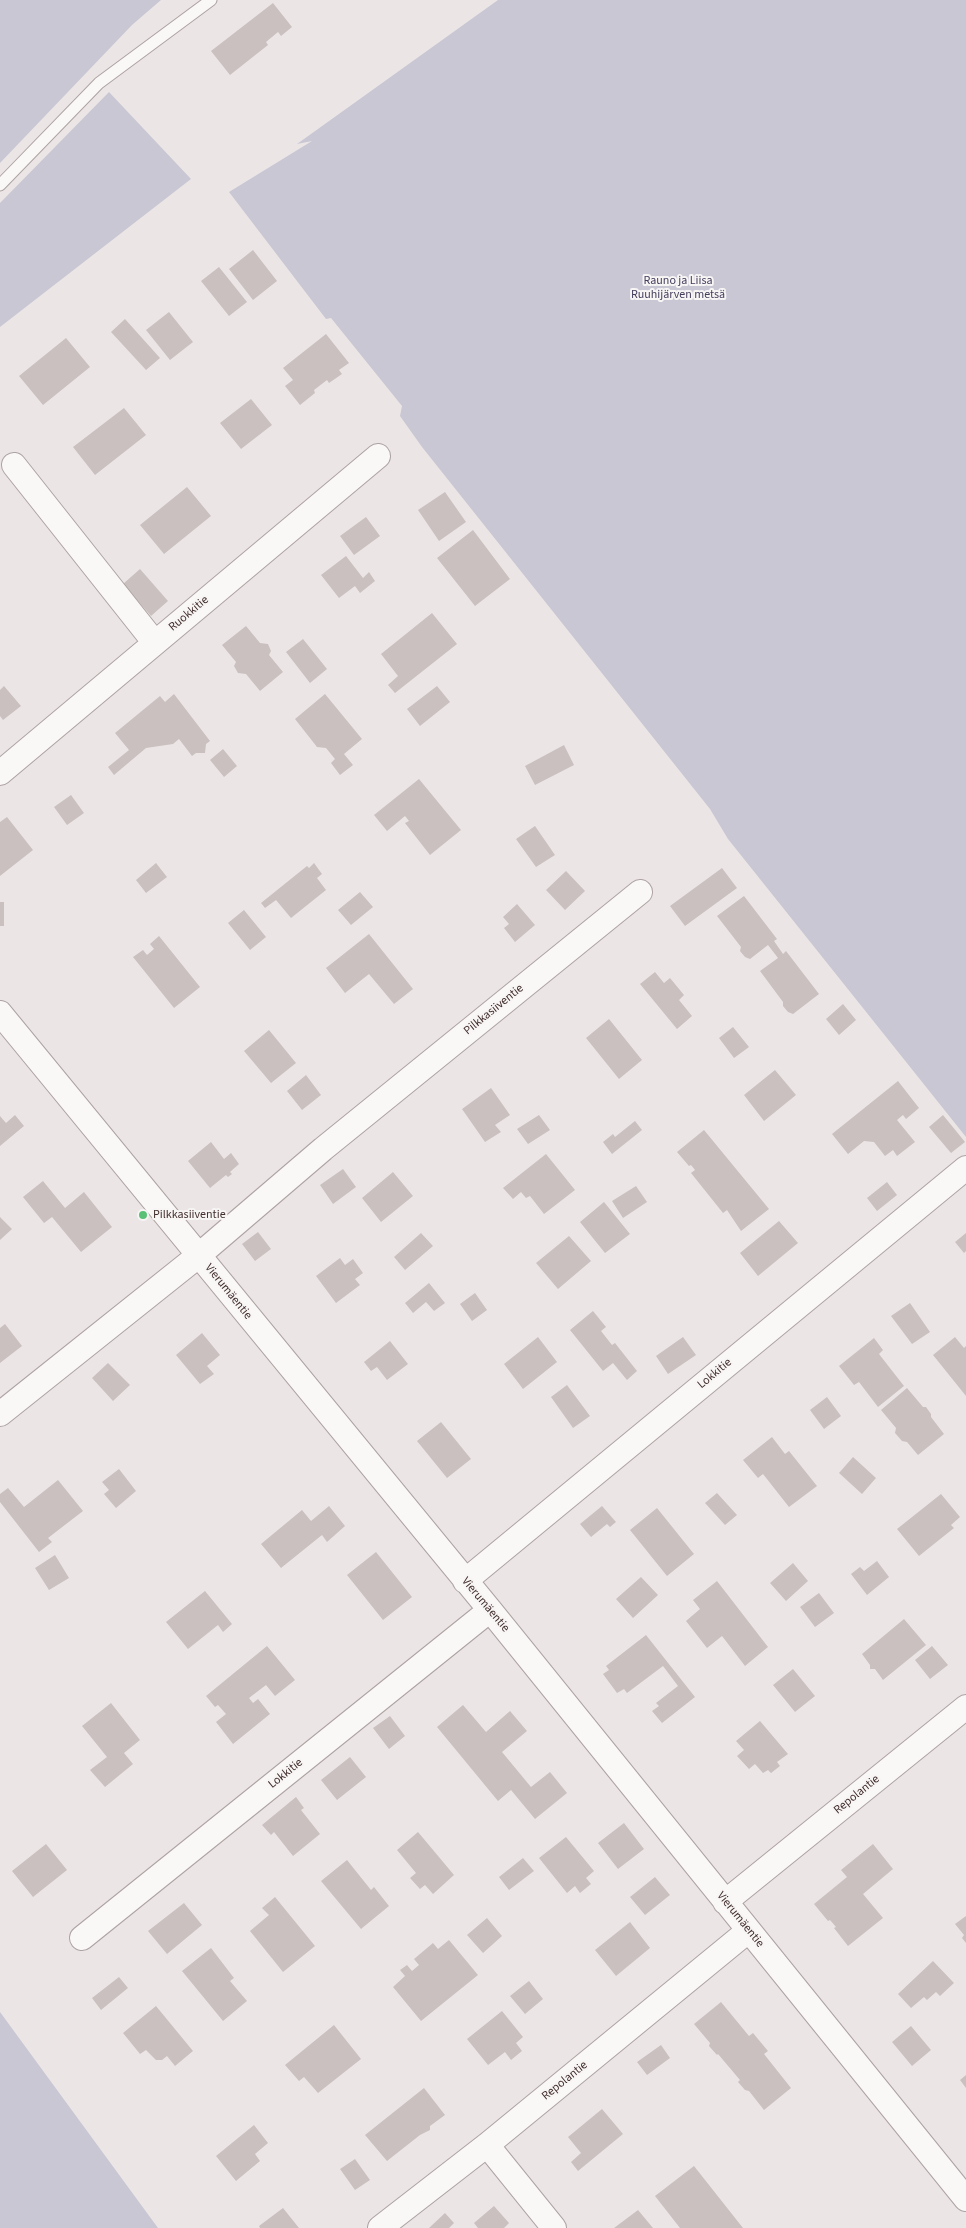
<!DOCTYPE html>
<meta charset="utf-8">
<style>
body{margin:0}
canvas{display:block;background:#ebe5e5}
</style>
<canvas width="966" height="2228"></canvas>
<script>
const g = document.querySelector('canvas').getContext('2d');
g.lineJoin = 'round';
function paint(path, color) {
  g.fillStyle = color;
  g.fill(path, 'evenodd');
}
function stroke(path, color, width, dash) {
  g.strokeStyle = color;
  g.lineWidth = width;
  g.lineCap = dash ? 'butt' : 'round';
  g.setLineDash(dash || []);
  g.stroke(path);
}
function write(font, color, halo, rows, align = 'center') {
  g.font = font + ' "Source Sans 3",sans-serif';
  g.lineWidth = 4;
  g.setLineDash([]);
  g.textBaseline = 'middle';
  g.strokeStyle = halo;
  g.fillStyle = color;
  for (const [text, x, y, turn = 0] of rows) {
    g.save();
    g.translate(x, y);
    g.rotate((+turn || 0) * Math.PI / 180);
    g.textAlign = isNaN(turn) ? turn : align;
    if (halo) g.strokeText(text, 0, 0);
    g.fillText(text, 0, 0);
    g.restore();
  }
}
const green = new Path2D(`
 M 0,0 L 161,0 L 132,25 L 0,163 Z
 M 498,0 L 966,0 L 966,1137 L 728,839 L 710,809 L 422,447 L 400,416 L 402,406 L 331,318 L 326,319 L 229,192 L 312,141 L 297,144 Z
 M 109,92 L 191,179 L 0,327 L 0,203 Z
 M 0,2012 L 158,2228 L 0,2228 Z`);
const building = new Path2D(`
 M 273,3 L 292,27 L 281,36 L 278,32 L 266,42 L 268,45 L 230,75 L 211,51 Z
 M 253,250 L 277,281 L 253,300 L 229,269 Z
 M 219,267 L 247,302 L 229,316 L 201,281 Z
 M 169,312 L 193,342 L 170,360 L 146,330 Z
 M 125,319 L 160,358 L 146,370 L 111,332 Z
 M 326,334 L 349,363 L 339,370 L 342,374 L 329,383 L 327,380 L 314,390 L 315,393 L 300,405 L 285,386 L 293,380 L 283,368 Z
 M 66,338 L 90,367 L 43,405 L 19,376 Z
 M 251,399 L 272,425 L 241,449 L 220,423 Z
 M 124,408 L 146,435 L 95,475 L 73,447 Z
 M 187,487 L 211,516 L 164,554 L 140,525 Z
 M 445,492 L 466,522 L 439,541 L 418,510 Z
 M 366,517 L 380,536 L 354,555 L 340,536 Z
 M 473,530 L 510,579 L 475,606 L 437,558 Z
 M 346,556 L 363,578 L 369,572 L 375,581 L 360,593 L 355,586 L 339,598 L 321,575 Z
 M 140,569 L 168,601 L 151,616 L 123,584 Z
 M 432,613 L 457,644 L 395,693 L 388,685 L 398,676 L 381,654 Z
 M 246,626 L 260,643 L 268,644 L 271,651 L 269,655 L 283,672 L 260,691 L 246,674 L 238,673 L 234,666 L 236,662 L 222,645 Z
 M 303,639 L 327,669 L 310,683 L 286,652 Z
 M 4,686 L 21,706 L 3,720 L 0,716 L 0,690 Z
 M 437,686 L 450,702 L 420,726 L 407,709 Z
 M 174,694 L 210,741 L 206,744 L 205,753 L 196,753 L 192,756 L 179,739 L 173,744 L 146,748 L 114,775 L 108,767 L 129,750 L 115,733 L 160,696 L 165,702 Z
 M 325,694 L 362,739 L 344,754 L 353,765 L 340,775 L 331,763 L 335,759 L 326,748 L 317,747 L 295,719 Z
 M 564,745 L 574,765 L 535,785 L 525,766 Z
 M 223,749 L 237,766 L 224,777 L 210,760 Z
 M 419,779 L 461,830 L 430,855 L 405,823 L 409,821 L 405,816 L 387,831 L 374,815 Z
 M 71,795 L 84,813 L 67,825 L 54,807 Z
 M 7,817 L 33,850 L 0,876 L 0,822 Z
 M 535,826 L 555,855 L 536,867 L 516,839 Z
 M 156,863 L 167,877 L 146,893 L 136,880 Z
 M 314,863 L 322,874 L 317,878 L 326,890 L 291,918 L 276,900 L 265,908 L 261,903 L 307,866 L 309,868 Z
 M 722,868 L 737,888 L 685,926 L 670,906 Z
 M 566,871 L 585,891 L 565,910 L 546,890 Z
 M 360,892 L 373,907 L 351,925 L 338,910 Z
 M 744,896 L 777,939 L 774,941 L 783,954 L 786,951 L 819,994 L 793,1014 L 788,1012 L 783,1006 L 783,1002 L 760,971 L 778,958 L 768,945 L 750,959 L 745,957 L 740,951 L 741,947 L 717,916 Z
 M 0,902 L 4,902 L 4,926 L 0,926 Z
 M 517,904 L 535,925 L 515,942 L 504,928 L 509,924 L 503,917 Z
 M 244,910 L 266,937 L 250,950 L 228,923 Z
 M 369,934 L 413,989 L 394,1004 L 369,974 L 345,993 L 326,968 Z
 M 159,936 L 200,987 L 174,1008 L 133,957 L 143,950 L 147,955 L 154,949 L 150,944 Z
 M 655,972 L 664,983 L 670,978 L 684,995 L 679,1000 L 692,1016 L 677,1029 L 640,984 Z
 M 843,1004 L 856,1020 L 839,1035 L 826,1019 Z
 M 609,1019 L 642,1060 L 619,1079 L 586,1038 Z
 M 733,1027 L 749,1047 L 734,1058 L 719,1038 Z
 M 269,1030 L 296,1063 L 271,1083 L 244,1051 Z
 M 775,1070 L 796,1095 L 764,1121 L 744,1095 Z
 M 306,1075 L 321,1095 L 302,1110 L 287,1091 Z
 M 898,1081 L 919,1108 L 906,1119 L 903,1115 L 897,1120 L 915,1142 L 897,1156 L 893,1150 L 885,1156 L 874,1142 L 864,1141 L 848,1154 L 832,1134 Z
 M 491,1088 L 510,1115 L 495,1125 L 501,1132 L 485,1142 L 462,1109 Z
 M 15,1115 L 24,1126 L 0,1146 L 0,1116 L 6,1123 Z
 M 539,1115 L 550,1130 L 528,1144 L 517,1129 Z
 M 943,1115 L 965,1142 L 951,1153 L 929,1127 Z
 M 635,1121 L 642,1130 L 612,1154 L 603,1142 L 613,1134 L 615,1137 Z
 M 704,1130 L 769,1209 L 741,1231 L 727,1210 L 723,1213 L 691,1173 L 695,1170 L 691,1165 L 689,1166 L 677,1152 Z
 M 211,1142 L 224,1159 L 231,1153 L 239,1164 L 230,1172 L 232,1174 L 228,1177 L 226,1175 L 210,1188 L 188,1161 Z
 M 546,1154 L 575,1190 L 544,1214 L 530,1196 L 526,1198 L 521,1192 L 513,1199 L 503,1188 Z
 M 343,1169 L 356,1187 L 333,1204 L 320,1185 Z
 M 393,1172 L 413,1196 L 381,1222 L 362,1198 Z
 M 43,1181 L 65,1208 L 84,1192 L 112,1227 L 81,1252 L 52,1217 L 44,1223 L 23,1197 Z
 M 887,1182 L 897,1195 L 877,1211 L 867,1198 Z
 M 636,1186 L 647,1202 L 623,1218 L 612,1201 Z
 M 604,1202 L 630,1234 L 605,1253 L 580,1222 Z
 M 0,1217 L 12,1229 L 0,1240 Z
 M 779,1221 L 798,1243 L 758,1276 L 740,1253 Z
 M 258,1232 L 271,1249 L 255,1261 L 242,1244 Z
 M 421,1233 L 433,1246 L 405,1270 L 394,1257 Z
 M 966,1233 L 966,1251 L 964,1253 L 955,1242 Z
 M 569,1236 L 591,1261 L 558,1289 L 536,1263 Z
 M 340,1258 L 345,1265 L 353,1259 L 363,1273 L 355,1279 L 360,1285 L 336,1303 L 316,1276 Z
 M 429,1283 L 445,1303 L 434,1311 L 426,1302 L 413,1313 L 405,1303 Z
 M 475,1293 L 487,1310 L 472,1321 L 460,1304 Z
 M 910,1303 L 930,1332 L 912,1344 L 891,1316 Z
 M 593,1311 L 606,1327 L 601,1331 L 612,1345 L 615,1343 L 637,1371 L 627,1380 L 613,1363 L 603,1371 L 570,1330 Z
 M 5,1324 L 22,1346 L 0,1363 L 0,1328 Z
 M 202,1333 L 220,1355 L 207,1366 L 214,1374 L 200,1384 L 176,1355 Z
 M 538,1337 L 557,1362 L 523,1389 L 504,1364 Z
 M 683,1337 L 696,1355 L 668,1374 L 656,1356 Z
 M 955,1337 L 964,1348 L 966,1346 L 966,1396 L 933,1355 Z
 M 874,1338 L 883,1350 L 879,1354 L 904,1386 L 878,1407 L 859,1382 L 854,1385 L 839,1366 Z
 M 390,1341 L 408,1364 L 387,1380 L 377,1367 L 371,1371 L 364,1362 Z
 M 108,1363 L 130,1385 L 113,1401 L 92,1378 Z
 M 567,1385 L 590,1416 L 573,1428 L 551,1397 Z
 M 907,1388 L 923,1407 L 926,1407 L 931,1414 L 931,1417 L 944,1434 L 918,1455 L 907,1442 L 902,1441 L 895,1433 L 896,1428 L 881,1410 Z
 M 827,1397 L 841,1416 L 824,1429 L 810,1410 Z
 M 441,1422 L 471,1459 L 447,1478 L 417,1441 Z
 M 772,1437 L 785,1454 L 789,1451 L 817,1486 L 789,1507 L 763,1474 L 758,1478 L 743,1460 Z
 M 853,1457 L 876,1478 L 862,1494 L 839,1473 Z
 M 119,1469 L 136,1491 L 116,1508 L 104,1494 L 109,1490 L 102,1482 Z
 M 58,1480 L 83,1511 L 48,1538 L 52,1542 L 39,1552 L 0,1502 L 0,1494 L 8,1488 L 24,1507 Z
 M 717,1493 L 737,1515 L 725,1525 L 705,1503 Z
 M 941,1494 L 960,1517 L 951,1525 L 954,1528 L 919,1556 L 897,1529 Z
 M 329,1506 L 345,1526 L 327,1542 L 322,1535 L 281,1568 L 261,1544 L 302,1510 L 311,1521 Z
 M 602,1506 L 616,1522 L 610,1527 L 607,1524 L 591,1537 L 580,1524 Z
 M 657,1508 L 694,1554 L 667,1576 L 630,1530 Z
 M 376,1552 L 412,1597 L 383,1620 L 347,1575 Z
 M 55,1555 L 69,1578 L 49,1590 L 35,1568 Z
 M 877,1561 L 889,1577 L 867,1595 L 851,1574 L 860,1567 L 864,1571 Z
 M 793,1563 L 808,1581 L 786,1601 L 770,1583 Z
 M 641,1577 L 658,1595 L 633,1618 L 616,1599 Z
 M 717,1581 L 768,1647 L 745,1666 L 722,1636 L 707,1648 L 686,1621 L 700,1609 L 693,1600 Z
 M 205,1591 L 232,1624 L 223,1632 L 218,1625 L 188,1649 L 166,1622 Z
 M 819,1593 L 834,1613 L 815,1627 L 800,1607 Z
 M 904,1619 L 926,1645 L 883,1680 L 875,1669 L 870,1669 L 870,1665 L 862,1654 Z
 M 646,1635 L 695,1697 L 662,1723 L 652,1711 L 659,1706 L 656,1703 L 678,1686 L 663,1666 L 627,1693 L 624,1689 L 617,1693 L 603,1674 L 609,1670 L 606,1666 Z
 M 267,1646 L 295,1680 L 275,1696 L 266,1685 L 249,1698 L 253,1703 L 258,1699 L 270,1714 L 233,1744 L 216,1722 L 226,1714 L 218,1705 L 215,1707 L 206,1696 Z
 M 932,1646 L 948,1665 L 930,1679 L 915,1660 Z
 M 793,1669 L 815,1696 L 795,1712 L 773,1685 Z
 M 111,1703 L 140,1740 L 124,1753 L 133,1764 L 105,1787 L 90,1770 L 107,1757 L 82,1726 Z
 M 463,1705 L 486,1732 L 510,1711 L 527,1731 L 502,1752 L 531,1787 L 550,1772 L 567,1793 L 535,1819 L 511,1790 L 498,1801 L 437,1727 Z
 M 390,1716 L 405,1736 L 389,1749 L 373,1728 Z
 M 760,1721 L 788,1754 L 777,1762 L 780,1766 L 771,1773 L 768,1770 L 763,1773 L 755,1764 L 749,1769 L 737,1756 L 744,1750 L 736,1741 Z
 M 350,1757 L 366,1777 L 337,1800 L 321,1780 Z
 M 296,1797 L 304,1808 L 301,1810 L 320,1834 L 293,1856 L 274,1832 L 271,1835 L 262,1825 Z
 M 624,1823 L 644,1849 L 618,1869 L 598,1843 Z
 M 418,1832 L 454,1875 L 433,1894 L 425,1885 L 420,1889 L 410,1878 L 416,1873 L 397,1850 Z
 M 566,1837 L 594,1871 L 586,1878 L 591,1884 L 580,1893 L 575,1886 L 567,1893 L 539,1858 Z
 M 46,1844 L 67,1870 L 33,1897 L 12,1871 Z
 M 873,1844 L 893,1869 L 863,1894 L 883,1918 L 848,1946 L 834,1928 L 836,1927 L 830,1920 L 828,1921 L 814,1904 L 847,1877 L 841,1870 Z
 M 523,1858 L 534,1871 L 509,1890 L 499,1877 Z
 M 347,1860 L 371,1890 L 374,1887 L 389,1906 L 361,1929 L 321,1881 Z
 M 655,1877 L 670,1895 L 645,1915 L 630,1897 Z
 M 275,1897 L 315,1946 L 283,1972 L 250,1931 L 269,1915 L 262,1908 Z
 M 184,1903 L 202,1925 L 167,1954 L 148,1931 Z
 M 966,1916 L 966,1943 L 962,1938 L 964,1935 L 955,1924 Z
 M 487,1918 L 502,1936 L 483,1953 L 467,1935 Z
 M 630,1922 L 650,1948 L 616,1976 L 595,1950 Z
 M 449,1940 L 478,1975 L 421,2021 L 393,1987 L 405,1976 L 400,1970 L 407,1965 L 412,1971 L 419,1965 L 414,1959 L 433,1943 L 438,1949 Z
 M 211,1948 L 234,1978 L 230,1981 L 247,2001 L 223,2021 L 182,1971 Z
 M 933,1961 L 954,1983 L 940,1996 L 936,1992 L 927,2000 L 924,1997 L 911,2008 L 898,1994 Z
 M 119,1977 L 128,1988 L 101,2010 L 92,1998 Z
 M 529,1981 L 543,1999 L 525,2014 L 510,1996 Z
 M 721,2002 L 749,2036 L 753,2033 L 768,2051 L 764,2054 L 791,2088 L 764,2110 L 749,2091 L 745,2090 L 738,2082 L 740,2080 L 718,2054 L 717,2055 L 709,2046 L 710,2043 L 694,2024 Z
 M 156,2006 L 193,2051 L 175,2066 L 167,2056 L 162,2060 L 156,2060 L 146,2050 L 140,2054 L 123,2033 Z
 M 502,2011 L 523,2037 L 516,2043 L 522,2051 L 511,2060 L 505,2052 L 488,2065 L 467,2039 Z
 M 334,2025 L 361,2059 L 318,2093 L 304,2077 L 299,2081 L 285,2065 Z
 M 911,2026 L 931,2050 L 912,2066 L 892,2042 Z
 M 661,2045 L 670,2058 L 647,2075 L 637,2062 Z
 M 966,2075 L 966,2088 L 960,2080 Z
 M 424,2088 L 445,2115 L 430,2126 L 430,2130 L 420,2135 L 387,2161 L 365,2135 Z
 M 602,2109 L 623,2134 L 578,2171 L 571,2162 L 581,2153 L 568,2137 Z
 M 254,2125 L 268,2143 L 255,2154 L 260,2161 L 236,2181 L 216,2156 Z
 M 355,2159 L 370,2180 L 355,2190 L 340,2169 Z
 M 694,2166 L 743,2228 L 680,2228 L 655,2196 Z
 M 494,2206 L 509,2223 L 504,2228 L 478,2228 L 474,2223 Z
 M 283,2208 L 299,2228 L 260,2228 L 259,2226 Z
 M 638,2210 L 653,2228 L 614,2228 Z
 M 445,2213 L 454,2223 L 449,2228 L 429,2228 Z`);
const lane = new Path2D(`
 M 0,185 L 99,83 L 211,0`);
const street = new Path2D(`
 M 14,465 L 155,643
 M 0,773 L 378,456
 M 0,1013 L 490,1610 L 966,2199
 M 0,1414 L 198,1256 L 323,1149 L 640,892
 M 465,1581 L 966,1168
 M 725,1902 L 966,1707
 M 82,1938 L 490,1610
 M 487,2145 L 554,2228
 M 380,2228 L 487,2145 L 748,1931`);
const markers = [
 [143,1215,5,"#5ac076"]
];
const parkNames = [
 ["Rauno ja Liisa",678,281],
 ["Ruuhijärven metsä",678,295]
];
const streetNames = [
 ["Ruokkitie",189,614,-40],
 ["Pilkkasiiventie",494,1010,-39],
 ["Vierumäentie",228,1292,51],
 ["Lokkitie",715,1374,-40],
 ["Vierumäentie",485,1605,50],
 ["Lokkitie",286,1774,-39],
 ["Repolantie",857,1795,-39],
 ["Vierumäentie",740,1920,51],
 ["Repolantie",565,2081,-39]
];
const poiNames = [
 ["Pilkkasiiventie",153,1215]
];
paint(green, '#c9c7d4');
paint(building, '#cac0c0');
stroke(lane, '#aea3a3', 13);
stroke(street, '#aea3a3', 26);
stroke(lane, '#faf7f7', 11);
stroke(street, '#faf7f7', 24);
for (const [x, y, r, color] of markers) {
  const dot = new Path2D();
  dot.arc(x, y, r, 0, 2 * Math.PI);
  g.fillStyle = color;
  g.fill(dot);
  stroke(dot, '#f8f5f5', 2);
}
write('12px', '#443d5c', '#f8f5f5', parkNames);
write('12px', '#422f2e', '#f8f5f5', streetNames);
write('12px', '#422f2e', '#f8f5f5', poiNames, 'left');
</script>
